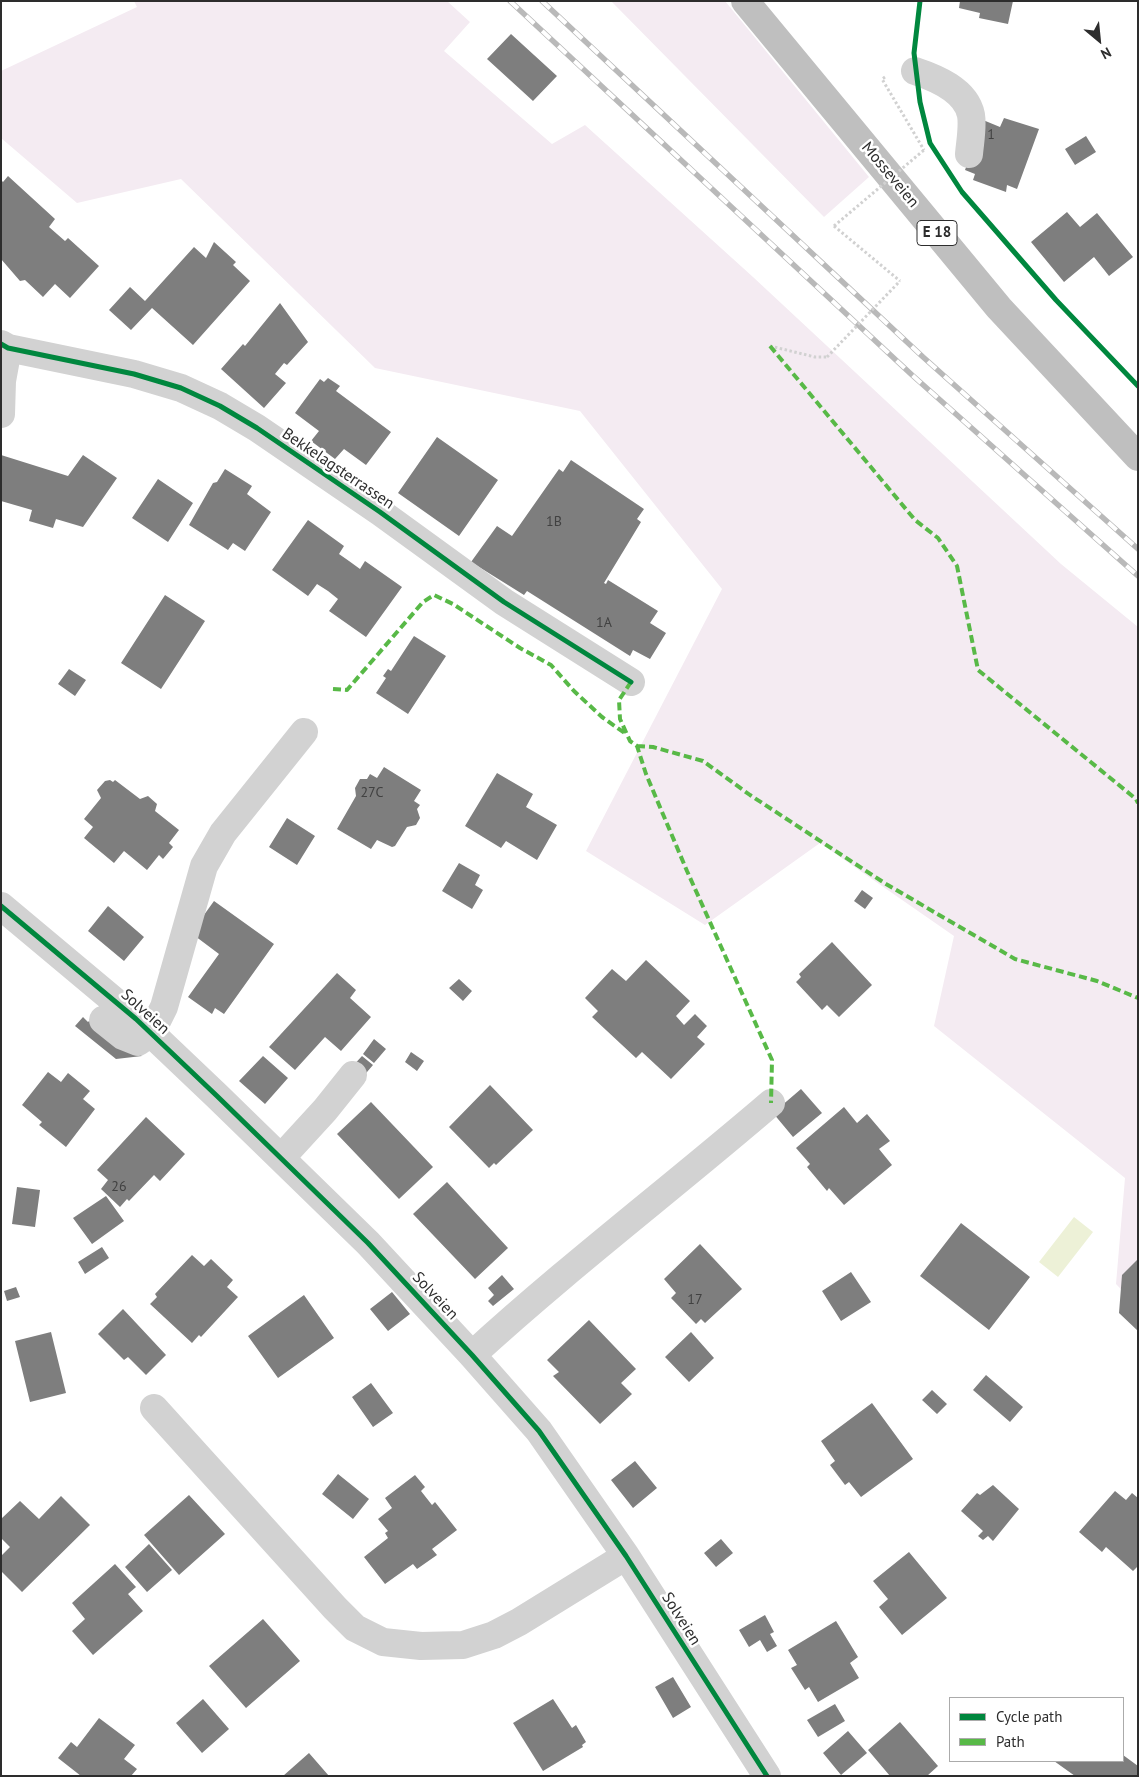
<!DOCTYPE html>
<style>
body{margin:0}
#map{position:relative;width:1139px;height:1777px;overflow:hidden;background:#fff;font-family:"PT Sans",sans-serif}
canvas{display:block}
.frame{position:absolute;inset:0;border:2px solid #2d2d2d;pointer-events:none}
.legend{position:absolute;left:949px;top:1697px;width:175px;height:65px;box-sizing:border-box;background:#fff;border:1px solid #ababab;margin:0;padding:6px 9px;list-style:none;font-size:15px;color:#2d2d2d}
.legend li{display:flex;align-items:center;gap:10px;height:25px}
.legend b{width:25px;border:1px solid #ababab}
.north{position:absolute;left:1074px;top:15px;width:50px;height:50px;-webkit-text-stroke:4px #fff;paint-order:stroke;rotate:152deg;font-size:14px;font-weight:700;line-height:20px;text-align:center;color:#2d2d2d}
.north::after{content:'';display:block;margin:auto;width:18px;height:22px;background:#2d2d2d;clip-path:polygon(50% 0,100% 100%,50% 72%,0 100%)}
</style>
<div id="map">
<canvas width="1139" height="1777"></canvas>
<div class="frame"></div>
<ul class="legend">
<li><b style="height:6px;background:#00873e"></b>Cycle path</li>
<li><b style="height:6px;background:#58b947"></b>Path</li>
</ul>
<div class="north">N</div>
</div>
<script>
const g = document.querySelector('canvas').getContext('2d');
g.lineJoin = 'round';
function paint(path, color) {
  g.fillStyle = color;
  g.fill(path, 'evenodd');
}
function stroke(path, color, width, dash) {
  g.strokeStyle = color;
  g.lineWidth = width;
  g.lineCap = dash ? 'butt' : 'round';
  g.setLineDash(dash || []);
  g.stroke(path);
}
function write(font, color, halo, rows, align = 'center') {
  g.font = font + ' "PT Sans",sans-serif';
  g.lineWidth = 5;
  g.setLineDash([]);
  g.textBaseline = 'middle';
  g.strokeStyle = halo;
  g.fillStyle = color;
  for (const [text, x, y, turn = 0] of rows) {
    g.save();
    g.translate(x, y);
    g.rotate((+turn || 0) * Math.PI / 180);
    g.textAlign = isNaN(turn) ? turn : align;
    if (halo) g.strokeText(text, 0, 0);
    g.fillText(text, 0, 0);
    g.restore();
  }
}
const green = new Path2D(`
 M 134,1 L 447,1 L 470,22 L 444,51 L 552,144 L 585,125 L 753,277 L 1061,564 L 1138,627 L 1138,1307 L 1116,1284 L 1125,1178 L 934,1026 L 954,936 L 820,843 L 705,925 L 586,851 L 722,589 L 580,411 L 375,368 L 181,179 L 77,203 L 1,138 L 1,71 L 137,7 Z
 M 611,1 L 725,1 L 869,177 L 824,217 Z`);
const water = new Path2D(`
 M 1074,1217 L 1093,1232 L 1058,1277 L 1039,1262 Z`);
const building = new Path2D(`
 M 960,1 L 1013,1 L 1008,24 L 979,18 L 980,13 L 959,8 Z
 M 511,34 L 557,76 L 533,101 L 487,59 Z
 M 1004,118 L 1039,129 L 1017,189 L 1007,185 L 1006,192 L 973,180 L 975,174 L 965,170 L 983,120 L 1000,127 Z
 M 1086,136 L 1096,152 L 1075,165 L 1065,149 Z
 M 8,176 L 55,219 L 49,227 L 65,241 L 68,238 L 99,266 L 70,298 L 55,284 L 43,297 L 25,280 L 20,281 L 1,259 L 1,180 L 3,182 Z
 M 1067,212 L 1080,227 L 1097,213 L 1133,257 L 1109,276 L 1094,257 L 1064,282 L 1031,242 Z
 M 214,242 L 236,262 L 233,265 L 250,281 L 193,345 L 152,308 L 131,330 L 109,310 L 130,287 L 145,301 L 194,247 L 206,258 Z
 M 280,303 L 308,342 L 287,365 L 284,363 L 275,374 L 286,383 L 264,408 L 221,369 L 243,344 L 245,346 Z
 M 328,378 L 340,386 L 336,391 L 391,432 L 366,465 L 344,449 L 335,459 L 311,441 L 319,431 L 295,413 L 320,379 L 324,382 Z
 M 437,437 L 498,480 L 459,536 L 398,493 Z
 M 1,455 L 68,476 L 83,455 L 117,478 L 83,527 L 56,519 L 53,528 L 29,521 L 32,510 L 1,501 Z
 M 571,460 L 644,509 L 637,519 L 641,522 L 604,583 L 606,584 L 608,580 L 658,611 L 650,623 L 666,633 L 650,659 L 633,650 L 630,656 L 527,591 L 524,595 L 471,562 L 497,526 L 512,536 L 559,469 L 563,472 Z
 M 225,469 L 252,486 L 247,494 L 271,512 L 245,551 L 233,543 L 228,550 L 189,525 L 213,483 L 217,482 Z
 M 158,479 L 193,503 L 168,542 L 132,518 Z
 M 308,520 L 344,546 L 339,554 L 349,561 L 360,569 L 365,561 L 402,587 L 366,637 L 329,611 L 338,599 L 328,591 L 317,584 L 308,596 L 272,570 Z
 M 165,595 L 205,621 L 161,689 L 121,663 Z
 M 414,636 L 446,656 L 408,714 L 376,693 L 386,678 L 383,676 L 388,669 L 391,671 Z
 M 69,669 L 86,680 L 75,696 L 58,684 Z
 M 384,767 L 421,790 L 414,801 L 420,805 L 417,809 L 420,818 L 416,825 L 407,827 L 395,846 L 392,847 L 377,840 L 371,849 L 337,829 L 356,796 L 355,788 L 360,779 L 367,779 L 370,774 L 377,778 Z
 M 497,773 L 533,794 L 526,807 L 557,825 L 537,860 L 506,841 L 501,848 L 465,826 Z
 M 110,780 L 113,782 L 115,780 L 140,799 L 148,796 L 157,804 L 155,811 L 179,830 L 169,843 L 173,847 L 163,859 L 159,855 L 147,870 L 124,851 L 114,863 L 84,838 L 93,827 L 84,819 L 101,798 L 97,790 L 105,781 Z
 M 287,818 L 315,836 L 297,865 L 269,847 Z
 M 459,863 L 480,875 L 475,885 L 483,890 L 472,909 L 442,891 Z
 M 862,890 L 873,898 L 865,909 L 854,901 Z
 M 214,901 L 274,944 L 224,1014 L 215,1008 L 212,1014 L 188,997 L 219,954 L 191,933 Z
 M 108,906 L 144,937 L 124,961 L 88,931 Z
 M 832,942 L 872,985 L 839,1017 L 827,1005 L 822,1010 L 796,982 L 801,977 L 799,974 Z
 M 646,960 L 690,1001 L 676,1016 L 684,1025 L 695,1014 L 707,1026 L 697,1037 L 705,1044 L 671,1079 L 642,1052 L 636,1058 L 592,1017 L 598,1011 L 585,998 L 612,969 L 626,981 Z
 M 337,973 L 356,990 L 350,998 L 371,1017 L 341,1051 L 325,1037 L 295,1070 L 269,1047 Z
 M 459,979 L 472,991 L 463,1001 L 449,988 Z
 M 83,1017 L 88,1022 L 93,1017 L 142,1056 L 116,1059 L 75,1026 Z
 M 374,1039 L 386,1049 L 374,1063 L 363,1054 Z
 M 411,1052 L 424,1061 L 417,1071 L 405,1062 Z
 M 263,1056 L 288,1078 L 265,1104 L 239,1081 Z
 M 362,1056 L 373,1065 L 361,1079 L 350,1069 Z
 M 48,1072 L 61,1082 L 68,1073 L 90,1091 L 83,1099 L 95,1109 L 66,1147 L 39,1125 L 42,1122 L 22,1105 Z
 M 490,1085 L 533,1130 L 496,1165 L 494,1163 L 489,1168 L 449,1127 Z
 M 801,1089 L 822,1113 L 793,1137 L 773,1113 Z
 M 371,1102 L 433,1167 L 399,1199 L 337,1134 Z
 M 844,1107 L 857,1123 L 867,1114 L 890,1141 L 879,1149 L 892,1165 L 844,1205 L 829,1188 L 827,1191 L 807,1167 L 810,1164 L 796,1148 Z
 M 146,1117 L 185,1154 L 160,1181 L 154,1175 L 129,1201 L 127,1199 L 120,1207 L 101,1189 L 108,1180 L 97,1170 Z
 M 447,1182 L 508,1248 L 475,1279 L 413,1214 Z
 M 17,1187 L 40,1190 L 35,1227 L 12,1224 Z
 M 106,1196 L 124,1221 L 92,1244 L 73,1218 Z
 M 961,1223 L 1030,1277 L 989,1330 L 920,1276 Z
 M 700,1244 L 742,1289 L 705,1323 L 701,1319 L 696,1324 L 671,1298 L 676,1293 L 664,1279 Z
 M 102,1247 L 109,1258 L 85,1274 L 78,1262 Z
 M 192,1255 L 204,1266 L 211,1259 L 233,1280 L 227,1287 L 238,1297 L 201,1337 L 199,1335 L 192,1343 L 150,1304 L 157,1297 L 155,1294 Z
 M 1138,1259 L 1138,1331 L 1119,1313 L 1122,1275 Z
 M 851,1272 L 871,1302 L 841,1321 L 822,1291 Z
 M 502,1275 L 514,1289 L 493,1306 L 488,1301 L 494,1295 L 488,1288 Z
 M 16,1287 L 20,1297 L 7,1301 L 4,1291 Z
 M 392,1292 L 410,1314 L 388,1331 L 370,1309 Z
 M 304,1295 L 334,1338 L 278,1378 L 248,1336 Z
 M 123,1309 L 166,1355 L 146,1375 L 128,1357 L 124,1360 L 98,1334 Z
 M 589,1320 L 636,1369 L 621,1383 L 632,1394 L 600,1424 L 553,1376 L 559,1372 L 547,1360 Z
 M 51,1332 L 66,1393 L 30,1402 L 15,1341 Z
 M 691,1332 L 714,1358 L 689,1382 L 665,1357 Z
 M 986,1375 L 1023,1407 L 1010,1422 L 973,1390 Z
 M 371,1383 L 393,1413 L 373,1427 L 352,1397 Z
 M 932,1390 L 947,1404 L 937,1414 L 922,1400 Z
 M 872,1403 L 913,1459 L 861,1497 L 849,1482 L 845,1485 L 830,1465 L 835,1461 L 821,1441 Z
 M 635,1461 L 657,1488 L 633,1508 L 611,1480 Z
 M 338,1474 L 369,1499 L 353,1519 L 322,1494 Z
 M 415,1475 L 425,1487 L 421,1491 L 432,1505 L 435,1502 L 457,1530 L 432,1549 L 437,1555 L 417,1569 L 413,1564 L 385,1584 L 364,1557 L 388,1538 L 385,1533 L 388,1531 L 378,1519 L 392,1508 L 385,1498 Z
 M 993,1485 L 1019,1509 L 993,1541 L 988,1536 L 983,1540 L 978,1536 L 983,1531 L 961,1511 L 977,1493 L 980,1495 Z
 M 1115,1491 L 1126,1500 L 1132,1493 L 1138,1498 L 1138,1566 L 1133,1571 L 1106,1547 L 1102,1552 L 1079,1532 Z
 M 189,1495 L 225,1534 L 179,1575 L 144,1535 Z
 M 61,1496 L 90,1525 L 22,1592 L 1,1571 L 1,1556 L 10,1547 L 1,1538 L 1,1519 L 20,1501 L 39,1519 Z
 M 721,1539 L 733,1553 L 716,1567 L 704,1553 Z
 M 149,1544 L 172,1570 L 147,1592 L 125,1567 Z
 M 909,1552 L 947,1598 L 902,1635 L 879,1607 L 888,1599 L 873,1581 Z
 M 115,1564 L 136,1587 L 128,1594 L 143,1611 L 93,1655 L 72,1631 L 85,1619 L 72,1603 Z
 M 765,1615 L 774,1632 L 770,1634 L 777,1646 L 767,1652 L 760,1640 L 749,1647 L 739,1630 Z
 M 263,1619 L 300,1661 L 246,1708 L 209,1666 Z
 M 836,1621 L 858,1657 L 850,1663 L 859,1678 L 818,1702 L 809,1687 L 805,1690 L 791,1668 L 797,1665 L 788,1650 Z
 M 673,1677 L 691,1707 L 673,1718 L 655,1687 Z
 M 203,1699 L 229,1729 L 202,1753 L 176,1723 Z
 M 553,1699 L 572,1728 L 576,1725 L 586,1742 L 582,1745 L 583,1747 L 543,1771 L 513,1723 Z
 M 835,1704 L 845,1721 L 818,1737 L 807,1720 Z
 M 99,1718 L 135,1745 L 124,1759 L 137,1769 L 131,1776 L 81,1776 L 58,1758 L 71,1742 L 77,1747 Z
 M 900,1722 L 938,1766 L 927,1776 L 890,1776 L 868,1750 Z
 M 848,1731 L 867,1753 L 841,1775 L 823,1753 Z
 M 309,1753 L 329,1776 L 283,1776 Z
 M 1123,1755 L 1138,1766 L 1138,1776 L 1075,1776 L 1054,1761 L 1123,1761 Z`);
const path = new Path2D(`
 M 885,77 L 882,79 L 924,150
 M 834,226 L 900,281
 M 770,346 L 815,357 L 827,357`);
const minor = new Path2D(`
 M 915,71 C 936,78 966,90 971,115 C 973,127 970,142 969,154
 M 1,344 L 8,348 L 134,374 L 181,388 L 220,406 L 257,428 L 380,512 L 504,602 L 631,682
 M 1,414 L 2,381 L 8,348
 M 1,906 L 136,1019 L 217,1096 L 368,1243 L 472,1355 L 539,1431 L 626,1556 L 767,1776
 M 103,1020 L 123,1036 L 138,1042 L 151,1033 L 164,1007 L 204,866 L 223,833 L 304,732
 M 281,1158 L 325,1110 L 353,1075
 M 472,1355 C 568,1267 672,1188 771,1103
 M 154,1408 L 335,1608 L 355,1628 L 383,1642 L 421,1646 L 463,1645 L 494,1635 L 519,1622 L 626,1556`);
const highway = new Path2D(`
 M 745,1 L 999,308 L 1138,457`);
const rail = new Path2D(`
 M 510,1 L 912,375 L 1138,576
 M 542,1 L 923,357 L 1138,549`);
const pathBridge = new Path2D(`
 M 834,226 L 924,150
 M 827,357 L 900,281`);
const quiet = new Path2D(`
 M 770,346 L 915,520 L 938,538 L 957,566 L 978,670 L 1136,799 L 1138,803
 M 631,682 L 619,700 L 620,719 L 630,741 L 637,746 L 646,774 L 687,871 L 772,1060 L 771,1103
 M 333,689 L 347,690 L 423,602 L 434,595 L 453,604 L 520,648 L 551,665 L 574,691 L 602,717 L 626,734
 M 637,746 L 653,747 L 703,761 L 750,795 L 886,884 L 1015,959 L 1097,981 L 1138,998`);
const cycleway = new Path2D(`
 M 920,1 L 914,53 L 920,102 L 930,143 L 962,192 L 1056,300 L 1138,386
 M 1,344 L 8,348 L 134,374 L 181,388 L 220,406 L 257,428 L 380,512 L 504,602 L 631,682
 M 1,906 L 136,1019 L 217,1096 L 368,1243 L 472,1355 L 539,1431 L 626,1556 L 767,1776`);
const numberNames = [
 ["1",991,135],
 ["1B",554,522],
 ["1A",604,623],
 ["27C",372,793],
 ["26",119,1187],
 ["17",695,1300]
];
const shields = [
 [937,233,40]
];
const shieldNames = [
 ["E 18",937,233]
];
const streetNames = [
 ["Mosseveien",890,175,50],
 ["Bekkelagsterrassen",338,469,34],
 ["Solveien",145,1012,42],
 ["Solveien",435,1296,47],
 ["Solveien",681,1619,58]
];
paint(green, '#f4ebf2');
paint(water, '#edf1d7');
paint(building, '#7e7e7e');
stroke(path, '#d1d1d1', 3, [2.5, 2.5]);
stroke(minor, '#d2d2d2', 28);
stroke(highway, '#bfbfbf', 28);
stroke(rail, '#b9b9b9', 5.5);
stroke(rail, '#fff', 4, [11]);
stroke(pathBridge, '#d1d1d1', 3, [2.5, 2.5]);
stroke(quiet, '#58b947', 4, [8, 4]);
stroke(cycleway, '#00873e', 5);
write('14px', '#414141', null, numberNames);
for (const [x, y, w] of shields) {
  const box = new Path2D();
  box.roundRect(x - w / 2, y - 12.5, w, 25, 4);
  g.fillStyle = '#fff';
  g.fill(box);
  stroke(box, '#2d2d2d', 1);
}
write('bold 15px', '#2d2d2d', null, shieldNames);
write('16px', '#2d2d2d', '#fff', streetNames);
</script>
